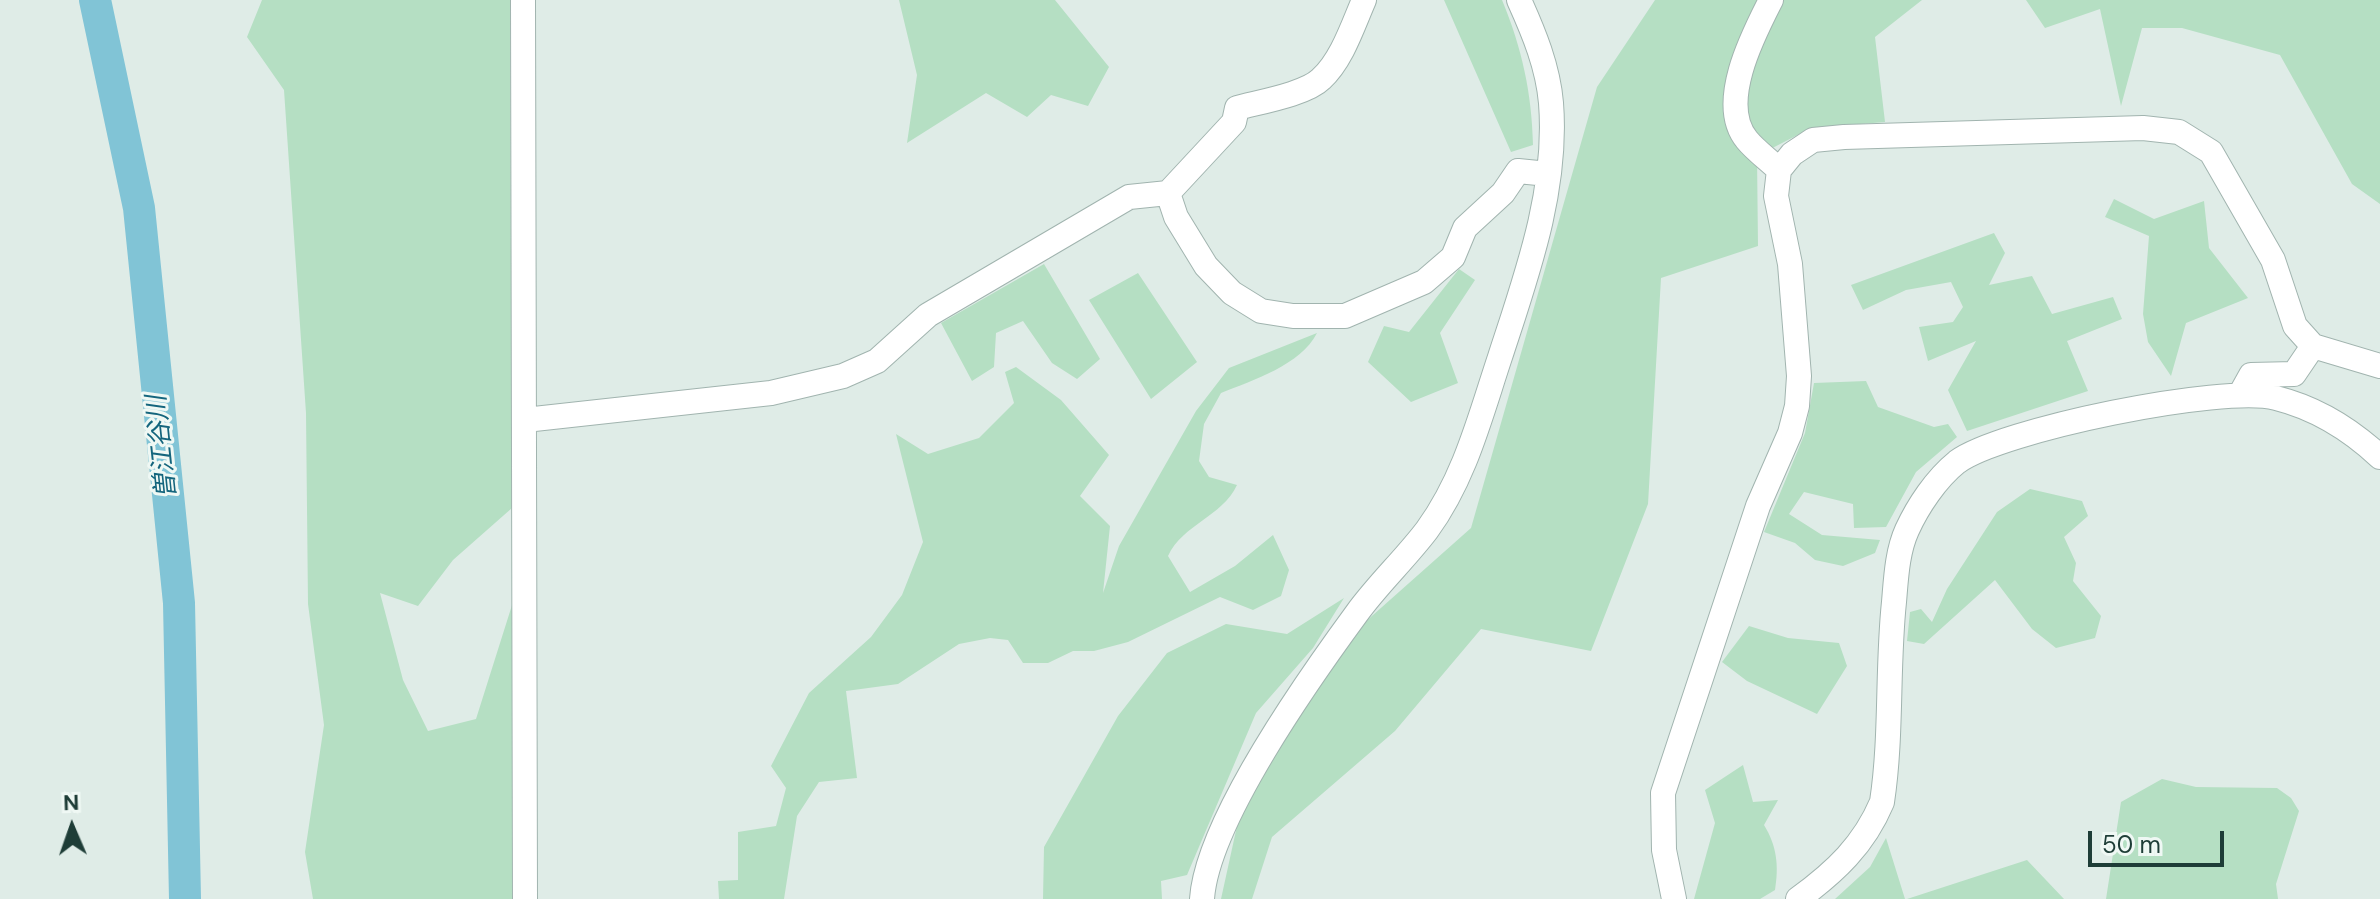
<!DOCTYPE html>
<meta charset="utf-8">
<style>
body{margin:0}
#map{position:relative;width:2380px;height:899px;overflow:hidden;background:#dfece7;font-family:"DM Sans",sans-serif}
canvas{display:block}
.north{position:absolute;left:32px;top:787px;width:80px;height:80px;-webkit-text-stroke:6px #eff8f4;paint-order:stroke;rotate:358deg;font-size:22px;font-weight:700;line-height:32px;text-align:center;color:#1e3d37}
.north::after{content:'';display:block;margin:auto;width:28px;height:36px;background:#1e3d37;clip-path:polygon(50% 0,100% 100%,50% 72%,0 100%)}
.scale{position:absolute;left:2088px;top:831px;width:136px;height:36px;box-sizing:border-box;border:4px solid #1e3d37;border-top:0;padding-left:10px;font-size:24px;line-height:28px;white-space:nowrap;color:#1e3d37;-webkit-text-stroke:6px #eff8f4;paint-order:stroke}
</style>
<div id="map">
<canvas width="2380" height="899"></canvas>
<div class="north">N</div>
<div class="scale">50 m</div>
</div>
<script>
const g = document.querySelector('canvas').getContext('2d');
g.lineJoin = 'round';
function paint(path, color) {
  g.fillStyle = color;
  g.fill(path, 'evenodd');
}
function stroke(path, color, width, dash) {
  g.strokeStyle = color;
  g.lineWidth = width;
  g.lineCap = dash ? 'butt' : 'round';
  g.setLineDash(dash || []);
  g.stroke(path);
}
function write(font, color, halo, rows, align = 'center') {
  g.font = font + ' "DM Sans","Noto Sans JP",sans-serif';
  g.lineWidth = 6;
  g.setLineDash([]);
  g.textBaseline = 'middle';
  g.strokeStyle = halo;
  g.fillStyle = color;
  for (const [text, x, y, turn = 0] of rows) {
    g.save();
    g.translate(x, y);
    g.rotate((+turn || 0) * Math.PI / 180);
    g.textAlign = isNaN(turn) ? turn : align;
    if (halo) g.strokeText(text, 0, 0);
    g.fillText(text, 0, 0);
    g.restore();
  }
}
const green = new Path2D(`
 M 262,0 L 510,0 L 512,508 L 453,560 L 418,606 L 380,593 L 403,680 L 428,731 L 476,719 L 513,602 L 516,899 L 313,899 L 305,852 L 324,725 L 308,604 L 306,413 L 284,90 L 247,37 Z
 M 899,0 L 1055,0 L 1109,67 L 1088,106 L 1051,95 L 1027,117 L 986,93 L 907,143 L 917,75 Z
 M 1444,0 L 1502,0 C 1522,48 1532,94 1533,145 L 1511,152 Z
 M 1655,0 L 1922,0 L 1875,37 L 1885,122 L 1811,128 L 1757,156 L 1758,246 L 1661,278 L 1648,504 L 1591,651 L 1481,629 L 1395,731 L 1272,837 L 1252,899 L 1221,899 L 1237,826 L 1275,732 L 1310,678 L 1364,623 L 1471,528 L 1597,87 Z
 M 2026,0 L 2380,0 L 2380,204 L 2352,184 L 2280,55 L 2182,28 L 2142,28 L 2121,106 L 2100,9 L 2045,28 Z
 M 2114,199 L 2154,219 L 2204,201 L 2209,248 L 2248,298 L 2186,323 L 2171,376 L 2148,342 L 2143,314 L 2149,236 L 2105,217 Z
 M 1994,233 L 2005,253 L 1989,285 L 2032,276 L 2052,314 L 2113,297 L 2122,319 L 2067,341 L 2088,391 L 1967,431 L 1948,390 L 1976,341 L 1928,361 L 1919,327 L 1953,322 L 1963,307 L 1951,282 L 1906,290 L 1863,310 L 1851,285 Z
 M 1044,264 L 1100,359 L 1077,379 L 1052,363 L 1023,321 L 996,333 L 994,367 L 972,381 L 941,323 Z
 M 1459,269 L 1475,280 L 1440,333 L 1458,383 L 1411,402 L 1368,362 L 1384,326 L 1409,332 Z
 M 1138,273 L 1197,362 L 1151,399 L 1089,300 Z
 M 1317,333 C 1301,365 1253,380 1221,393 L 1204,424 L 1199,461 L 1209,477 L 1237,485 C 1222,517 1183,524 1168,556 L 1190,592 L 1235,566 L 1273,535 L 1289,570 L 1281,596 L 1253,610 L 1220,597 L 1128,642 L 1094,651 L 1073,651 L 1048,663 L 1023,663 L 1008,640 L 990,638 L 959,644 L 898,684 L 846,691 L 857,778 L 819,782 L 797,816 L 784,899 L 719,899 L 718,881 L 738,880 L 738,832 L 776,826 L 786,788 L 771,766 L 809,693 L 871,637 L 902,595 L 923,542 L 896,434 L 928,454 L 979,438 L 1014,403 L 1005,372 L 1016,367 L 1061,400 L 1109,455 L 1080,496 L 1110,526 L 1103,593 L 1119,546 L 1196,411 L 1229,368 Z
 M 1866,381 L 1878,407 L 1934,427 L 1948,424 L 1957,437 L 1916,472 L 1886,527 L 1854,528 L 1853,504 L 1804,492 L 1789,514 L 1822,535 L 1880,540 L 1875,553 L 1843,566 L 1815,560 L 1795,543 L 1764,532 L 1805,433 L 1814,383 Z
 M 2030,489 L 2082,501 L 2088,516 L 2064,537 L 2076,563 L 2073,581 L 2101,616 L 2095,638 L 2056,648 L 2032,629 L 1995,580 L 1924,644 L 1907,641 L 1910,612 L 1921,609 L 1932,622 L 1947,589 L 1997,512 Z
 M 1344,598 L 1313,648 L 1256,713 L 1187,875 L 1161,881 L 1162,899 L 1043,899 L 1044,847 L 1118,716 L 1167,653 L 1226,624 L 1287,634 Z
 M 1749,626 L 1788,638 L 1839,643 L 1847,666 L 1817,714 L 1747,681 L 1722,662 Z
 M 1743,765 L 1753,802 L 1778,800 L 1764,825 C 1777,846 1779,866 1775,890 L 1760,899 L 1694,899 L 1715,823 L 1705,790 Z
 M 2162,779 L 2196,787 L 2277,788 L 2291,798 L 2299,811 L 2276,884 L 2278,899 L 2106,899 L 2121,802 Z
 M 1886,838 L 1905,899 L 1835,899 L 1870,867 Z
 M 2027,860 L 2064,899 L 1907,899 Z`);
const river = new Path2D(`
 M 95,0 L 139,208 L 179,603 L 185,899`);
const minor = new Path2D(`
 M 523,0 L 525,899
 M 1771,0 C 1753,35 1717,104 1747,140 C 1756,151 1769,160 1779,170
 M 1168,193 L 1176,217 L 1206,266 L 1232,293 L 1261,311 L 1293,316 L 1345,316 L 1424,282 L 1453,257 L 1465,228 L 1503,193 L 1518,171 L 1548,174
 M 2241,393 L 2251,375 L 2294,374 L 2313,346
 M 525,420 L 771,393 L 843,376 L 877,361 L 928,315 L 1129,197 L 1168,193 L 1234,122 L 1237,108 C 1259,102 1306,94 1321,79 C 1342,60 1353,25 1364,0
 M 1202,899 C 1207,822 1310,677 1357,613 C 1378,584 1405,559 1427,530 C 1465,478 1480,417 1500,357 C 1526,277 1558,190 1551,103 C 1548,67 1534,33 1519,0
 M 1674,899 L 1664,850 L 1663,793 L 1758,506 L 1790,433 L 1797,406 L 1799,376 L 1790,264 L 1776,196 L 1779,170 L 1792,154 L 1813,140 L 1844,137 L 2143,128 L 2179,132 L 2211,152 L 2273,260 L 2295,326 L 2313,346 L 2380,366
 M 1798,899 C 1835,872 1864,845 1882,802 C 1892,736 1887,668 1894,602 C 1896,579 1897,552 1907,530 C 1918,506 1936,479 1957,462 C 2000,430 2223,384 2276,398 C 2316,408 2350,429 2380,457`);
const waterNames = [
 ["曽江谷川",163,447,-96]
];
paint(green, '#b5dfc3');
stroke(river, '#81c4d6', 32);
stroke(minor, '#a1b4af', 26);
stroke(minor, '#fff', 24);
write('italic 26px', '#14657d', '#eff8f4', waterNames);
</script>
